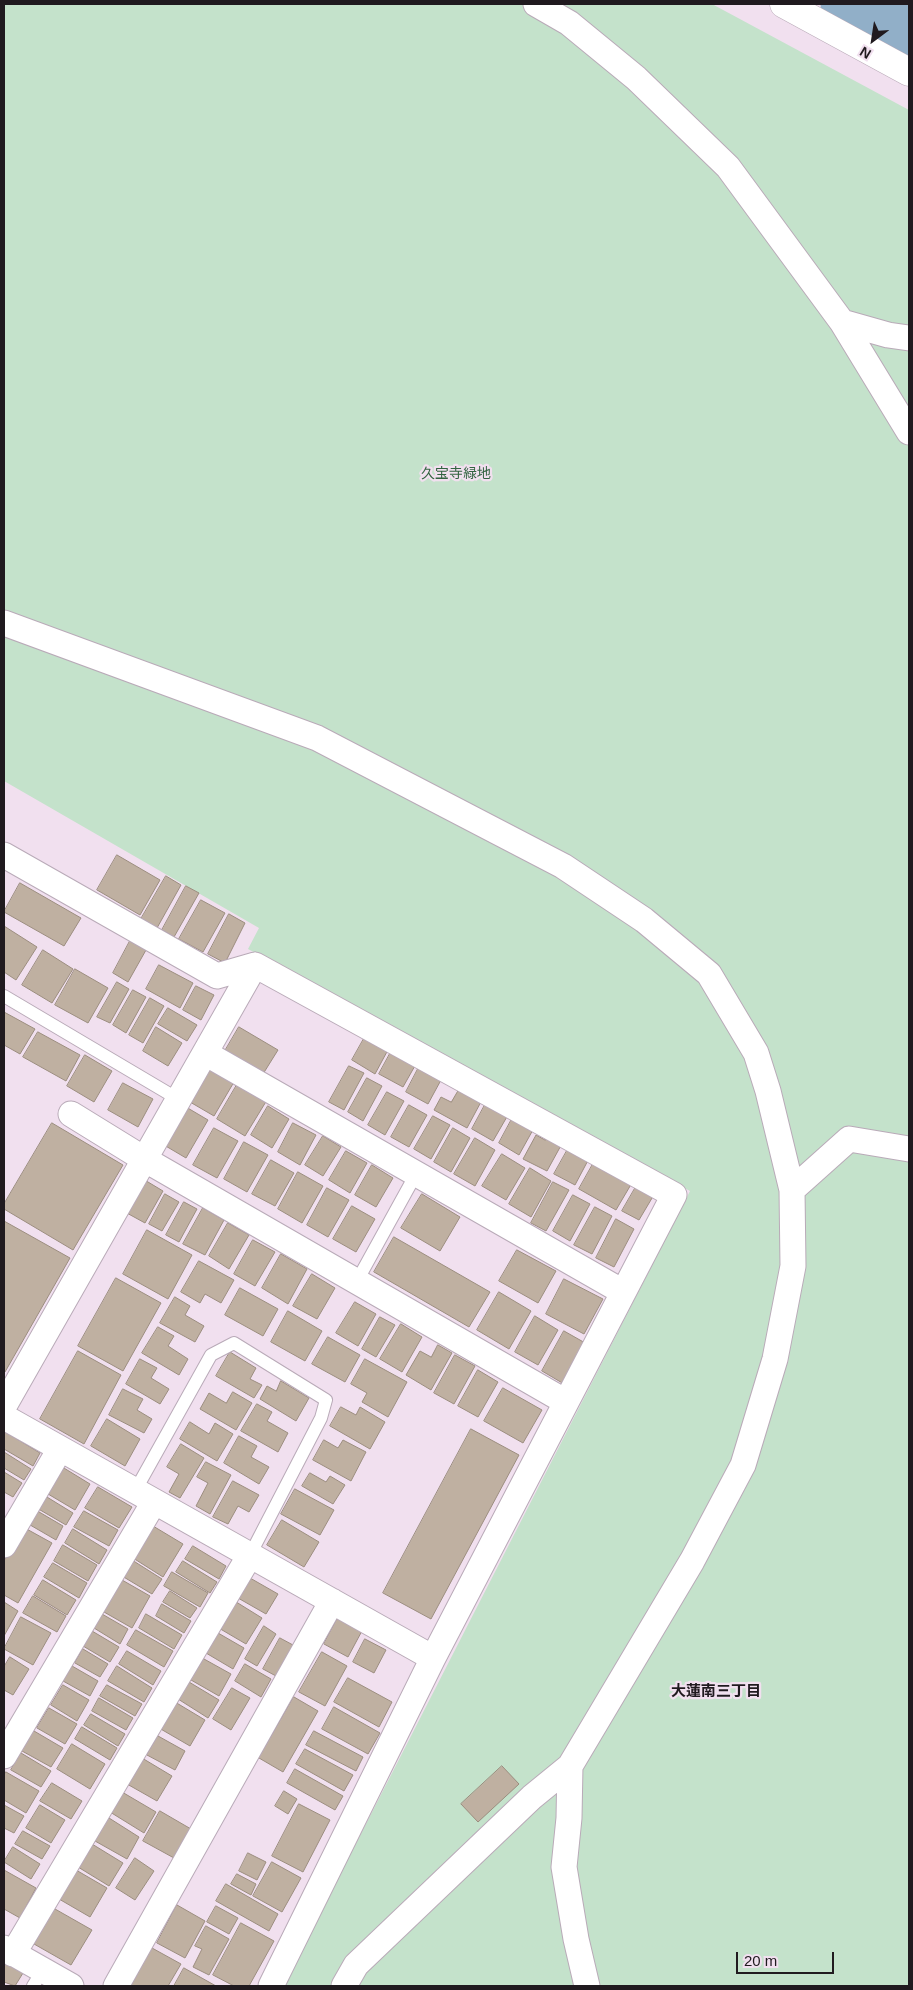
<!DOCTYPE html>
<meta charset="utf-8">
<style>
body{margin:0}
#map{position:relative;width:913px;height:1990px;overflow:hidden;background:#f1e0ef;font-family:Helvetica,sans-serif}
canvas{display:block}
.frame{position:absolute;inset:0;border:5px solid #201a1f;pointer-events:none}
.north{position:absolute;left:848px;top:15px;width:50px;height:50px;-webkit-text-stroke:4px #f1e0ef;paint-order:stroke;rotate:211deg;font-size:14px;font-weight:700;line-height:20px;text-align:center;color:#201a1f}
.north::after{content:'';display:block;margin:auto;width:18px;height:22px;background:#201a1f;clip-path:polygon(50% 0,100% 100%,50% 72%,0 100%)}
.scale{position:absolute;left:736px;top:1952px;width:98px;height:22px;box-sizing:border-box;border:2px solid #201a1f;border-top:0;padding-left:6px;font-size:15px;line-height:18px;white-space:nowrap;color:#201a1f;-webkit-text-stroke:4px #f1e0ef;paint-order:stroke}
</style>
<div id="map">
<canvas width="913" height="1990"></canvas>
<div class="frame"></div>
<div class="north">N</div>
<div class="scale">20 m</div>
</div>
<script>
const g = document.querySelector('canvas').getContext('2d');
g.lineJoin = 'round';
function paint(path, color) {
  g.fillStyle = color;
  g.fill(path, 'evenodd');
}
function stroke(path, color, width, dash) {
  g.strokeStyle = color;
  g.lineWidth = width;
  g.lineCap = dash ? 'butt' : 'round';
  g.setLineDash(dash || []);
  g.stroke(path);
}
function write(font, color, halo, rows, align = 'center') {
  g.font = font + ' Helvetica,"Noto Sans JP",sans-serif';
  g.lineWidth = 4.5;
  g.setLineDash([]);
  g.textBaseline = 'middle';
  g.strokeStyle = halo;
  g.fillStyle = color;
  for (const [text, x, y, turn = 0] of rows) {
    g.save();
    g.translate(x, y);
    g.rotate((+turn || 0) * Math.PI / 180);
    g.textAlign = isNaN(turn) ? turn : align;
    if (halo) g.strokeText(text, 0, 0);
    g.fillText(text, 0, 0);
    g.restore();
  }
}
const green = new Path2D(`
 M 4,4 L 712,4 L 909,110 L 909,1986 L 283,1986 L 690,1191 L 248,949 L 259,928 L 4,781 Z`);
const river = new Path2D(`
 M 850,4 L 909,35`);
const building = new Path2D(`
 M 117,855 L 160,880 L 140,915 L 97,890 Z
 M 166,876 L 181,885 L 157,928 L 141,919 Z
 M 20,883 L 81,918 L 64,946 L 4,912 Z
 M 186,886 L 199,893 L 174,937 L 162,930 Z
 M 201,900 L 225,913 L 203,952 L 179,939 Z
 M 229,914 L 245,923 L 225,963 L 208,954 Z
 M 4,926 L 37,947 L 16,980 L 4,972 Z
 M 130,941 L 146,950 L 128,982 L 113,973 Z
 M 43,950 L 73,969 L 52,1003 L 22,985 Z
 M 159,965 L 193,983 L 180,1008 L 146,989 Z
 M 75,969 L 108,988 L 88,1023 L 55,1005 Z
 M 117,982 L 129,989 L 110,1023 L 97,1017 Z
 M 196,986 L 214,995 L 201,1020 L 183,1010 Z
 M 133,990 L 146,997 L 126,1033 L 113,1025 Z
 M 150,998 L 164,1006 L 143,1043 L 129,1035 Z
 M 168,1008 L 197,1025 L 187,1041 L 158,1024 Z
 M 4,1012 L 35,1029 L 20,1054 L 4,1045 Z
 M 156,1027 L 182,1043 L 168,1066 L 143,1051 Z
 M 239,1027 L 278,1050 L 263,1074 L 225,1051 Z
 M 38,1032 L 80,1055 L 66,1081 L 23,1057 Z
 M 366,1035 L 389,1048 L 375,1074 L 352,1060 Z
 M 392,1050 L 416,1064 L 403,1087 L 379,1074 Z
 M 85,1055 L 112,1071 L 94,1102 L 67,1086 Z
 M 349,1066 L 364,1073 L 344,1110 L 329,1102 Z
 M 419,1067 L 441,1080 L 428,1104 L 406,1092 Z
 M 210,1068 L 234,1082 L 214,1116 L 190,1102 Z
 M 367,1078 L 382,1086 L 363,1121 L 348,1112 Z
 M 123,1083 L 153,1099 L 138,1127 L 108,1110 Z
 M 238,1083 L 267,1100 L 245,1136 L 217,1119 Z
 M 460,1088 L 482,1100 L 467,1128 L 434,1110 L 441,1097 L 451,1102 Z
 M 387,1092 L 404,1101 L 385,1135 L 368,1125 Z
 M 486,1103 L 508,1115 L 493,1141 L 472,1129 Z
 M 409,1105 L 427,1115 L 409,1147 L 391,1137 Z
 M 268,1106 L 289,1119 L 272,1148 L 251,1135 Z
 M 186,1107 L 208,1120 L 186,1158 L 164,1145 Z
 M 433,1116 L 450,1125 L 431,1159 L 414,1149 Z
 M 513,1117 L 534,1128 L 519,1155 L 499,1143 Z
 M 52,1123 L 123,1165 L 73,1250 L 4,1209 L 4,1204 Z
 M 293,1123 L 316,1135 L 300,1165 L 278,1152 Z
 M 214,1128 L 238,1141 L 217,1178 L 193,1165 Z
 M 453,1128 L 470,1138 L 451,1172 L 434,1162 Z
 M 550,1132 L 564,1140 L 547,1171 L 523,1159 L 536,1135 L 545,1140 Z
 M 323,1136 L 341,1147 L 323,1176 L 305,1165 Z
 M 475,1138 L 495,1150 L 475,1186 L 454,1174 Z
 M 573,1140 L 593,1151 L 575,1185 L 554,1174 Z
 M 244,1142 L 268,1155 L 247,1192 L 224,1179 Z
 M 346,1151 L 367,1163 L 350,1193 L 329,1180 Z
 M 502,1154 L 525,1168 L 506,1200 L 482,1186 Z
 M 598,1155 L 636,1176 L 616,1210 L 579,1189 Z
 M 271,1160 L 294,1173 L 275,1206 L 252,1194 Z
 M 372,1165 L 393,1178 L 376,1207 L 355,1195 Z
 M 530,1168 L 551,1181 L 531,1217 L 509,1204 Z
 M 298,1172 L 323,1186 L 302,1223 L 278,1209 Z
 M 641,1178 L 658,1188 L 639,1220 L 622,1211 Z
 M 143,1179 L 163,1191 L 145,1223 L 125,1212 Z
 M 553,1182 L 569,1190 L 546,1231 L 531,1223 Z
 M 327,1188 L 349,1200 L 328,1237 L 307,1225 Z
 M 165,1194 L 179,1202 L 162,1231 L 149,1224 Z
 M 422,1194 L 460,1217 L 440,1251 L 401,1228 Z
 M 573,1195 L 590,1204 L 570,1241 L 553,1231 Z
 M 184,1202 L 197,1209 L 179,1242 L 166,1235 Z
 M 352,1206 L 375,1219 L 356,1252 L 333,1239 Z
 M 595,1207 L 612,1216 L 592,1254 L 574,1245 Z
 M 203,1208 L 224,1220 L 205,1255 L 183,1244 Z
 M 616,1219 L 634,1229 L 614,1267 L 596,1258 Z
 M 4,1221 L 70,1258 L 5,1372 L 4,1372 Z
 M 228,1223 L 249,1235 L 229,1269 L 209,1256 Z
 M 147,1230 L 192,1255 L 168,1299 L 123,1274 Z
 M 394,1237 L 490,1292 L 469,1327 L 374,1272 Z
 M 253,1240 L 275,1252 L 255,1286 L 234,1274 Z
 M 517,1250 L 556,1271 L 538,1303 L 499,1281 Z
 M 281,1254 L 307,1269 L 288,1304 L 262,1288 Z
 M 199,1261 L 234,1280 L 221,1303 L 205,1294 L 200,1303 L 181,1292 Z
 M 312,1274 L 335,1288 L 317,1319 L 293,1306 Z
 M 116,1278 L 161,1303 L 123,1371 L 78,1346 Z
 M 564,1279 L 603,1299 L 584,1334 L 546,1314 Z
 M 240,1288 L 278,1309 L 263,1336 L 225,1315 Z
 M 499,1292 L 531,1311 L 509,1349 L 477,1330 Z
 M 175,1297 L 190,1306 L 185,1315 L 204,1326 L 195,1342 L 160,1323 Z
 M 355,1302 L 376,1314 L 358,1346 L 336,1333 Z
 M 288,1311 L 322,1331 L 305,1361 L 271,1342 Z
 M 535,1316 L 558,1330 L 538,1365 L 515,1352 Z
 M 380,1317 L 395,1325 L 376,1357 L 362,1349 Z
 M 401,1324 L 422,1337 L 402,1372 L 380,1359 Z
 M 158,1327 L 174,1336 L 168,1346 L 188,1359 L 179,1375 L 142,1353 Z
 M 564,1331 L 587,1344 L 564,1384 L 542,1371 Z
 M 328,1337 L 360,1355 L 345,1382 L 312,1364 Z
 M 438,1345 L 452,1353 L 431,1390 L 406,1375 L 420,1351 L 431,1357 Z
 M 78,1351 L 121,1375 L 84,1444 L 40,1419 Z
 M 230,1352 L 256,1368 L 250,1379 L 262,1385 L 254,1398 L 216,1376 Z
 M 455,1355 L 475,1366 L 454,1404 L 434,1393 Z
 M 140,1359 L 157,1368 L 151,1378 L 169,1389 L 160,1404 L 126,1384 Z
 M 365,1359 L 407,1382 L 388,1417 L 362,1402 L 367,1393 L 351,1384 Z
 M 478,1370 L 498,1382 L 478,1417 L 458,1406 Z
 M 281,1381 L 309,1398 L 296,1421 L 260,1399 L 267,1386 L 276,1391 Z
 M 503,1388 L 542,1410 L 523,1443 L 484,1421 Z
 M 123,1389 L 143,1399 L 137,1410 L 152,1419 L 144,1433 L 109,1415 Z
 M 233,1392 L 252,1403 L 236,1430 L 200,1409 L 209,1393 L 226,1403 Z
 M 257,1404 L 272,1412 L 267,1421 L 288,1433 L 278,1452 L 241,1431 Z
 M 341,1407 L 356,1415 L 360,1407 L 385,1422 L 370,1449 L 330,1426 Z
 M 107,1419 L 140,1439 L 125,1466 L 91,1446 Z
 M 190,1422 L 209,1434 L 215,1423 L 233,1434 L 217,1461 L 180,1439 Z
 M 471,1429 L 519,1455 L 431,1619 L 383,1593 Z
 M 4,1431 L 40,1453 L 33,1466 L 4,1449 Z
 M 239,1436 L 257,1446 L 251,1457 L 269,1467 L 259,1484 L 224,1463 Z
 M 324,1440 L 338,1448 L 343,1440 L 366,1452 L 351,1481 L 313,1460 Z
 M 181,1444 L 204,1458 L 180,1498 L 169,1492 L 179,1474 L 167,1467 Z
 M 4,1452 L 31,1469 L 24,1480 L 4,1468 Z
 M 206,1462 L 231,1475 L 210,1514 L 196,1506 L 208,1483 L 197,1477 Z
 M 59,1465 L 90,1484 L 75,1510 L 43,1491 Z
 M 4,1472 L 22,1483 L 13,1497 L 4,1492 Z
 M 310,1473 L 326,1482 L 330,1476 L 345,1485 L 333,1504 L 302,1486 Z
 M 233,1481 L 259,1495 L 249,1512 L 238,1506 L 228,1524 L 213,1517 Z
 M 98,1487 L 132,1507 L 119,1528 L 85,1508 Z
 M 295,1489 L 334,1510 L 320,1535 L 281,1514 Z
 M 42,1494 L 73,1513 L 66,1525 L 35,1507 Z
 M 34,1509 L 63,1526 L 56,1540 L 25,1522 Z
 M 84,1511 L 118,1530 L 109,1546 L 74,1527 Z
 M 282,1520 L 319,1542 L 304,1567 L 267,1545 Z
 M 153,1526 L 183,1544 L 163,1577 L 133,1558 Z
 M 23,1527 L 52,1543 L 18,1603 L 4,1595 L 4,1561 Z
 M 73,1529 L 107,1550 L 99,1564 L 65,1543 Z
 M 63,1545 L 97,1565 L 88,1581 L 54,1561 Z
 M 193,1546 L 226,1566 L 219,1579 L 185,1559 Z
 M 132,1560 L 162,1579 L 152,1594 L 122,1576 Z
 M 183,1561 L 217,1582 L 210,1593 L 176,1572 Z
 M 53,1563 L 87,1583 L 79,1598 L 44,1577 Z
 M 172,1572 L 208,1593 L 200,1607 L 164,1586 Z
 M 250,1578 L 278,1594 L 266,1614 L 238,1598 Z
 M 43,1580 L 76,1600 L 67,1615 L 34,1595 Z
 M 122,1580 L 150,1596 L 132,1628 L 104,1612 Z
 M 170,1591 L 197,1608 L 190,1618 L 163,1602 Z
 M 33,1596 L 66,1616 L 57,1632 L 23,1613 Z
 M 233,1600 L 262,1618 L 246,1644 L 217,1627 Z
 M 4,1602 L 18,1611 L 4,1636 Z
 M 162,1604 L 191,1621 L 184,1633 L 156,1616 Z
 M 102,1614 L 128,1629 L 120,1644 L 94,1628 Z
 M 146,1614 L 182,1635 L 174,1649 L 139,1628 Z
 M 339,1616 L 363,1629 L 348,1657 L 324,1644 Z
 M 21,1617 L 51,1633 L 33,1665 L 4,1649 Z
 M 264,1626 L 276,1634 L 257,1666 L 245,1659 Z
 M 136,1630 L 173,1651 L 164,1667 L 127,1645 Z
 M 92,1631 L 119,1647 L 110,1662 L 83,1646 Z
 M 218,1633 L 244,1648 L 233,1669 L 206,1653 Z
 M 280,1638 L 293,1645 L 276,1676 L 263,1669 Z
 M 365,1639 L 386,1650 L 374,1673 L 353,1662 Z
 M 83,1649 L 108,1664 L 100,1677 L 75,1663 Z
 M 127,1651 L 161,1671 L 153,1685 L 119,1664 Z
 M 322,1652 L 347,1666 L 325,1706 L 299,1692 Z
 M 10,1657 L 29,1669 L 13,1695 L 4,1690 L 4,1667 Z
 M 204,1659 L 231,1674 L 219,1696 L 191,1680 Z
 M 245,1664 L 271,1679 L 261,1697 L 235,1681 Z
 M 72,1666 L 98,1681 L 90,1696 L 63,1681 Z
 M 117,1666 L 152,1688 L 144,1702 L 108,1681 Z
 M 348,1678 L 392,1702 L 379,1727 L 334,1702 Z
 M 189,1682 L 219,1700 L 208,1718 L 178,1699 Z
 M 63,1685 L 89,1700 L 77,1721 L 51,1705 Z
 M 107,1685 L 142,1704 L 135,1716 L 100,1696 Z
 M 232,1688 L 250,1698 L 231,1730 L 213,1719 Z
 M 294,1697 L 318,1711 L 283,1772 L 259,1758 Z
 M 99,1698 L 133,1718 L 126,1730 L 92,1711 Z
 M 175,1702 L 205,1720 L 190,1746 L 159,1728 Z
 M 334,1707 L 380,1733 L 368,1754 L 322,1729 Z
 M 49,1708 L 77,1724 L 65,1744 L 37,1728 Z
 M 91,1714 L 125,1734 L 118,1746 L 84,1725 Z
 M 82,1727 L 117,1748 L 110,1760 L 75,1739 Z
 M 34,1731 L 63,1748 L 51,1767 L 22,1751 Z
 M 314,1731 L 363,1757 L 356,1771 L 306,1745 Z
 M 158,1736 L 185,1751 L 175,1770 L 147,1755 Z
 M 72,1744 L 105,1764 L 90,1789 L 57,1769 Z
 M 305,1749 L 353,1775 L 344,1791 L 296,1764 Z
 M 21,1753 L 51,1771 L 41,1787 L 11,1770 Z
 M 142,1758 L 172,1776 L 157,1801 L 127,1784 Z
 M 502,1766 L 519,1784 L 478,1822 L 461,1804 Z
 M 295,1769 L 343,1796 L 335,1810 L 287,1783 Z
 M 6,1772 L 39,1791 L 26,1813 L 4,1800 L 4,1776 Z
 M 52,1783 L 82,1801 L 71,1819 L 40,1801 Z
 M 284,1791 L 297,1799 L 288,1814 L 275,1806 Z
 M 122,1792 L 156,1812 L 144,1833 L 110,1812 Z
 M 299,1804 L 330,1820 L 303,1872 L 272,1856 Z
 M 4,1805 L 24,1816 L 14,1833 L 4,1828 Z
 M 40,1805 L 65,1820 L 51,1843 L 26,1828 Z
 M 160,1811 L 191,1829 L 174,1858 L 143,1841 Z
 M 109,1818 L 139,1837 L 127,1859 L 95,1841 Z
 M 23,1831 L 50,1846 L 42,1859 L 15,1844 Z
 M 92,1844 L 123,1863 L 109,1886 L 78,1867 Z
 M 13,1847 L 40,1864 L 31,1879 L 4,1862 Z
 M 248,1853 L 266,1862 L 257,1880 L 239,1871 Z
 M 135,1858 L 154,1871 L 135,1900 L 116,1888 Z
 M 272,1862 L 301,1878 L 282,1912 L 253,1896 Z
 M 4,1870 L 36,1888 L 20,1918 L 4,1909 Z
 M 76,1870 L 107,1888 L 90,1917 L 59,1899 Z
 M 237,1874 L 256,1884 L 251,1895 L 231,1884 Z
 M 226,1884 L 278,1914 L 269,1931 L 216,1901 Z
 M 177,1905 L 205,1921 L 185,1958 L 157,1943 Z
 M 216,1906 L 238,1918 L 229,1934 L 207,1922 Z
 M 55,1909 L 92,1930 L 71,1965 L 34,1944 Z
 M 241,1923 L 274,1941 L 249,1986 L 234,1986 L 213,1975 Z
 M 206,1926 L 229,1939 L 209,1975 L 193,1967 L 202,1949 L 195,1946 Z
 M 152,1948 L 181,1964 L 168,1986 L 131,1986 Z
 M 4,1961 L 23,1973 L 15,1986 L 4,1982 Z
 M 184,1968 L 216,1986 L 174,1986 Z`);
const lane = new Path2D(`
 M 4,996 L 178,1099
 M 357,1281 L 416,1174
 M 135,1491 L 211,1355 L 234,1343 L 326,1400 L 321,1418 L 250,1555
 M 33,1986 L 43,1970`);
const street = new Path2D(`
 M 536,4 L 569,23 L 636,78 L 728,167 L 842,322 L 909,432
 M 842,322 L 888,335 L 909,338
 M 4,623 L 317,738 L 563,866 L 644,920 L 709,974 L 756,1053 L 768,1091 L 792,1190 L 793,1266 L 775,1359 L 743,1465 L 692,1561 L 570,1766 L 569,1818 L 564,1867 L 576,1939 L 587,1986
 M 4,855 L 217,976 L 255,965 L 674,1195 L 433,1658 L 271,1986
 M 205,1053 L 623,1292
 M 71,1114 L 144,1159 L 566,1402
 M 792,1190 L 849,1139 L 909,1149
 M 4,1406 L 255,965
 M 4,1417 L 433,1658
 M 4,1545 L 60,1449
 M 4,1756 L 154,1502
 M 4,1948 L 71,1986
 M 13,1954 L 250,1555
 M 116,1986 L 332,1601
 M 344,1986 L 356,1965 L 532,1797 L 570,1766`);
const secondary = new Path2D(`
 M 784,4 L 909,72`);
const parkNames = [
 ["久宝寺緑地",456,474]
];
const neighbourhoodNames = [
 ["大蓮南三丁目",716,1692]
];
paint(green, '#c4e2cb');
stroke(river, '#91afc8', 59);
paint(building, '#bfb0a1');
stroke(building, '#9b8d7f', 1);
stroke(lane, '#b9aab8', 14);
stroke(street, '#b9aab8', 27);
stroke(secondary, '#b9aab8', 29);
stroke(lane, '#fff', 12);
stroke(street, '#fff', 25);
stroke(secondary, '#fff', 28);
write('14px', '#326441', '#f1e0ef', parkNames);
write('bold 15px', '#201a1f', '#f1e0ef', neighbourhoodNames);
</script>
